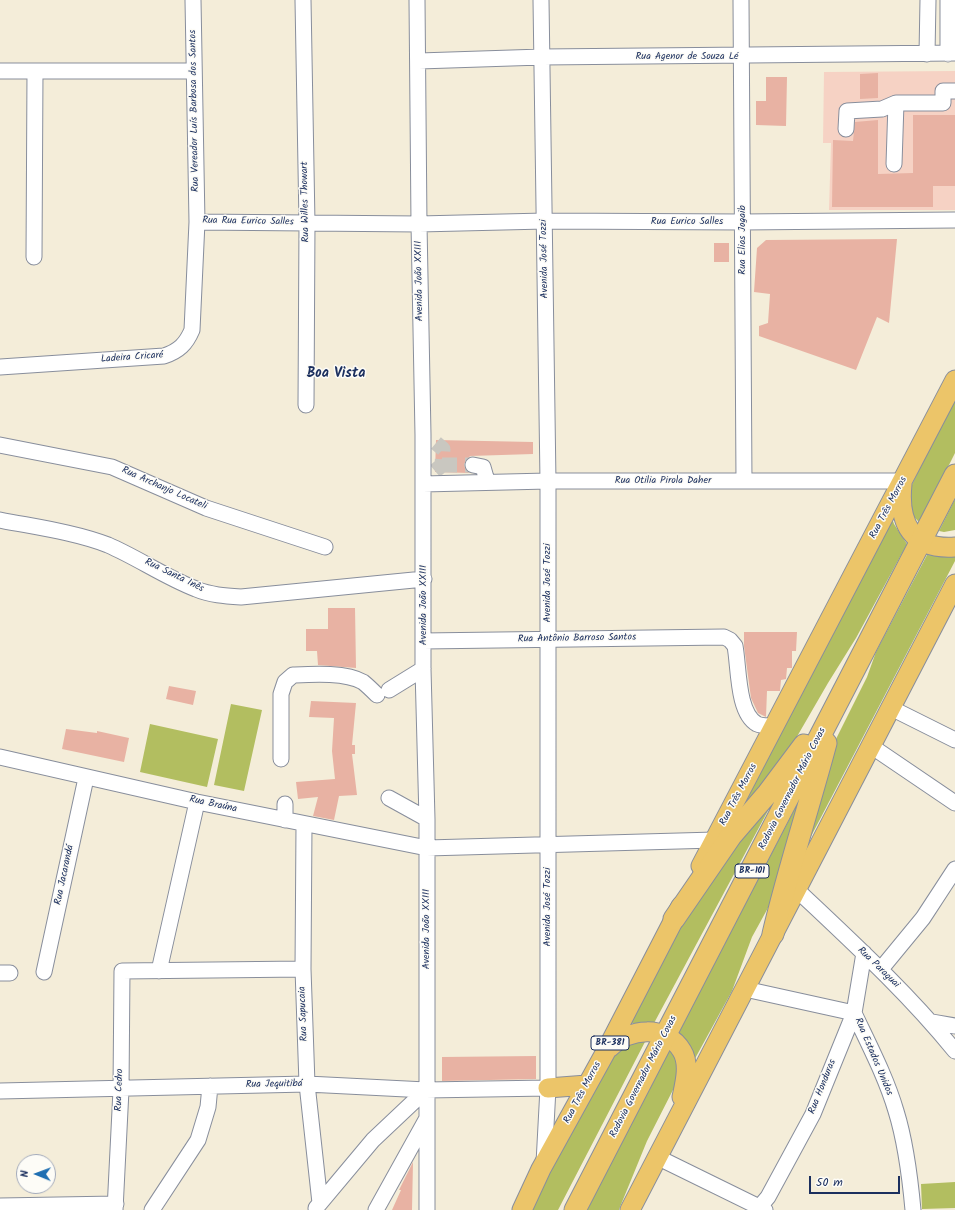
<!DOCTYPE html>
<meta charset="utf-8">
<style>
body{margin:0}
#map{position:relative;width:955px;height:1210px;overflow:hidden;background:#f4edd9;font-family:Kalam,sans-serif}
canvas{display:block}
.north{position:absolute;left:16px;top:1154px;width:40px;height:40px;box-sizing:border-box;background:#fdfcf7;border:1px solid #a3aaba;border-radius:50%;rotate:271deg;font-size:11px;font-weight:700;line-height:16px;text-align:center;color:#1b2f5e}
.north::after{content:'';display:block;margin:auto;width:14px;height:18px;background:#1f6fb2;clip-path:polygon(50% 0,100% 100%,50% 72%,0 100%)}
.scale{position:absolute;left:809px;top:1176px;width:91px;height:18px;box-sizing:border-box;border:2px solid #1b2f5e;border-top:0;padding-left:5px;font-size:12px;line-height:14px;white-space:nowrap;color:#1b2f5e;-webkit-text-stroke:3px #fdfcf7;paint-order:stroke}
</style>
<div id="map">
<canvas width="955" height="1210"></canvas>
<div class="north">N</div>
<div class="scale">50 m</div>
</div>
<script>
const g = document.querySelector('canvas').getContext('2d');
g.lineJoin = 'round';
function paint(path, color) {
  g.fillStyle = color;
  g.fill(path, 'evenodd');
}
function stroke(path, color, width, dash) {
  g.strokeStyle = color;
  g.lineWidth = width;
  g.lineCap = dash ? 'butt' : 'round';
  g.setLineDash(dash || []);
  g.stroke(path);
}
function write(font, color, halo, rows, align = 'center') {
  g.font = font + ' Kalam,sans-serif';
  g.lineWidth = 3;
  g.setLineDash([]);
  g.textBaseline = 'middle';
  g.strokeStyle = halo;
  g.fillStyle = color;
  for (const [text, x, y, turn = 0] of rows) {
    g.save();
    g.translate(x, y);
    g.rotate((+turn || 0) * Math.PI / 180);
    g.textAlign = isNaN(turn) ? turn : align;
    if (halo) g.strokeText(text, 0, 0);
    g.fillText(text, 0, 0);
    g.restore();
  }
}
const built = new Path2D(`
 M 955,71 L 955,210 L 829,210 L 831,143 L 823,143 L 824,72 Z`);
const green = new Path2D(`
 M 955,390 L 955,453 L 920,523 L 913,516 L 908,493 L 942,423 Z
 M 955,499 L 955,530 L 944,532 L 939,531 Z
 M 890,513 L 894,524 L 907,544 L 856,638 L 828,683 L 773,778 L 717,844 Z
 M 927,555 L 955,556 L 955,561 L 796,865 L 827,757 L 867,677 L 876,652 Z
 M 231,704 L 262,710 L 244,791 L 214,785 Z
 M 150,724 L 218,739 L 207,787 L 140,772 Z
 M 813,774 L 774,897 L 752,937 L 732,991 L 692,1064 L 676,1037 Z
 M 785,779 L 653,1025 L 631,1023 L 701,887 Z
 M 647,1038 L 558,1210 L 527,1210 L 608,1054 Z
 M 670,1049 L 678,1062 L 677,1082 L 647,1141 L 620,1207 L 619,1210 L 587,1210 Z
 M 955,1182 L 955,1208 L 922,1209 L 921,1184 Z`);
const building = new Path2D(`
 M 878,73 L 878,98 L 860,99 L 860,74 Z
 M 766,77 L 787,77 L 786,126 L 756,125 L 756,101 L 766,101 Z
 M 913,115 L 955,115 L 955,186 L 933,186 L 933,207 L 832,207 L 833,140 L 853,141 L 855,122 L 878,120 L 878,174 L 913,173 Z
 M 897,239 L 889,323 L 877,317 L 856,370 L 759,336 L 759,326 L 768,323 L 770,294 L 754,292 L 757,248 L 766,240 Z
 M 714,243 L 729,243 L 729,262 L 714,262 Z
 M 436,440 L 533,442 L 533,454 L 470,456 L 464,464 L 465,468 L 469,473 L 435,472 Z
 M 328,608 L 355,608 L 356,668 L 318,665 L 317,651 L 306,651 L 306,629 L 328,629 Z
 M 744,632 L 797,632 L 796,651 L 792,651 L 792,668 L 787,668 L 786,679 L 781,680 L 780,691 L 767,691 L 766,717 L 758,713 L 751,698 L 744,646 Z
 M 169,686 L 196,691 L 193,705 L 166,699 Z
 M 311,701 L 356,703 L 352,745 L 355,745 L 355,754 L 352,754 L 357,795 L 339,796 L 334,820 L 313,816 L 318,797 L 298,799 L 296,782 L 335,779 L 332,751 L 334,718 L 309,717 Z
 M 66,729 L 97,733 L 97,731 L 129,738 L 124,762 L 62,749 Z
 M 536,1056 L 536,1079 L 442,1081 L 442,1057 Z
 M 413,1162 L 412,1210 L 392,1210 L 401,1190 L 399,1190 Z`);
const minorTunnel = new Path2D(`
 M 442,465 L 473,465
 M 435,471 L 442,465 L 443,449 L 436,443`);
const minor = new Path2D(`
 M 303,0 L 307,223 L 306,405
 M 417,0 L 419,224 L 423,435 L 423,669 L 427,819 L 427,1210
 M 541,0 L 548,481 L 548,1088 L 544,1163
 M 741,0 L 744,481
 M 948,0 L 948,54
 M 927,54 L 928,0
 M 419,61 L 542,57 L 955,53
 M 0,71 L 194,71
 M 846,129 L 847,111 L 882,109 L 896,103 L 943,103 L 943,91 L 955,91
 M 894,164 L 896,103
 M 197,222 L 419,224 L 545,221 L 743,222 L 955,220
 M 34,257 L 35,72
 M 0,367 L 164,356 C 179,351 186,344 192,330 L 197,222 L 193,0
 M 0,445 L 112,467 L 206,508 L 325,547
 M 473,465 L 483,467 L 487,481
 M 423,484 L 548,481 L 902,481
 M 0,520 C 35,527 74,532 108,545 C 138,558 165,577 196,589 C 210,595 225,596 241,597 L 424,579
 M 423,641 L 724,637 L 730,640 L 735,646 C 739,667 737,713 757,724 C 761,726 770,726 775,726
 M 389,690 L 423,669
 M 891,708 L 955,740
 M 871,746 L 955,803
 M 0,757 L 197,802 L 427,848 L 715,840
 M 281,759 L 281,694 L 285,682 L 293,675 C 313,674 346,672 363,682 C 368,686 373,691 377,695
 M 389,798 L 427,819
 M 285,804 L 285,820
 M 304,825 L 303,969 L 307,1084 L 320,1203
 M 796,889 C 851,941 907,992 955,1051
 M 881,969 L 923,918 L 955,869
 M 159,971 L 197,802
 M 44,972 L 86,778
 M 0,973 L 10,973
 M 745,989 L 854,1013
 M 854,1013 C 869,1045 886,1077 896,1111 C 906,1143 910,1177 913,1210
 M 932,1022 L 955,1026
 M 0,1091 L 307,1084 L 426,1090 L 548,1088
 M 657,1157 L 765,1210
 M 0,1206 L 116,1204
 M 316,1208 L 373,1140 L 426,1090
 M 115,1210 L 121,1090 L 122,971 L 303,969
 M 152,1210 L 198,1140 L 208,1107 L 210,1086
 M 376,1210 L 426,1120
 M 757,1210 L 768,1197 L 813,1114 L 854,1013 L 864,953`);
const major = new Path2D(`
 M 902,484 C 898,524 912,550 955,547
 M 701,866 L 955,380
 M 609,1048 C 629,1028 666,1024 682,1051 C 690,1064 685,1083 682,1097
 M 548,1088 L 587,1085
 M 522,1210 L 541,1169 L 605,1053 L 681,906
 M 630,1210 L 955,584`);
const highway = new Path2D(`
 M 674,919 L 731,836 L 768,793 L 804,745
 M 773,934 C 788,870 809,807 826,743
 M 575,1210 L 955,475`);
const shields = [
 [752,871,34],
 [610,1043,38]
];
const shieldNames = [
 ["BR-101",752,871],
 ["BR-381",610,1043]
];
const streetNames = [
 ["Rua Agenor de Souza Lé",687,57],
 ["Rua Vereador Luís Barbosa dos Santos",195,111,-91],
 ["Rua Willes Thowart",306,202,-91],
 ["Rua Rua Eurico Salles",248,222,1],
 ["Rua Eurico Salles",687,222],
 ["Rua Elias Jogaib",743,240,-90],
 ["Avenida José Tozzi",545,259,-91],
 ["Avenida João XXIII",420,281,-91],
 ["Ladeira Cricaré",132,358,-4],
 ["Rua Otilia Pirola Daher",663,481],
 ["Rua Archanjo Locateli",164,489,24],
 ["Rua Três Morros",889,508,-62],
 ["Rua Santa Inês",174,576,26],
 ["Avenida José Tozzi",548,583,-90],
 ["Avenida João XXIII",424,605,-90],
 ["Rua Antônio Barroso Santos",577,639,-1],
 ["Rodovia Governador Mário Covas",793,789,-63],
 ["Rua Três Morros",739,795,-62],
 ["Rua Braúna",213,805,12],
 ["Rua Jacarandá",65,875,-78],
 ["Avenida José Tozzi",548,907,-90],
 ["Avenida João XXIII",427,929,-90],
 ["Rua Paraguai",878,968,44],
 ["Rua Sapucaia",304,1014,-92],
 ["Rua Estados Unidos",873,1057,67],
 ["Rodovia Governador Mário Covas",644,1077,-63],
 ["Rua Jequitibá",274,1085,-1],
 ["Rua Honduras",823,1087,-68],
 ["Rua Cedro",120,1090,-88],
 ["Rua Três Morros",583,1093,-62]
];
const districtNames = [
 ["Boa Vista",336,375]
];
paint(built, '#f6d2c4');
paint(green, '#b2be60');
paint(building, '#e8b2a3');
stroke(minorTunnel, '#c9c7c0', 15, [15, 8]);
stroke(minor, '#888e9c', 17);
stroke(major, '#888e9c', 21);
stroke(highway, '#888e9c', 23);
stroke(minor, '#fff', 15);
stroke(major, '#ecc569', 19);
stroke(highway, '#ecc569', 21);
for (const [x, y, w] of shields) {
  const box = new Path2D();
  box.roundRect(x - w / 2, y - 7, w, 14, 3);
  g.fillStyle = '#fdfcf7';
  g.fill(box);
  stroke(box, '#1b2f5e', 1);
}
write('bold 9px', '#1b2f5e', null, shieldNames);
write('10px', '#1b2f5e', '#fdfcf7', streetNames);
write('bold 14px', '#1b2f5e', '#fdfcf7', districtNames);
</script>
